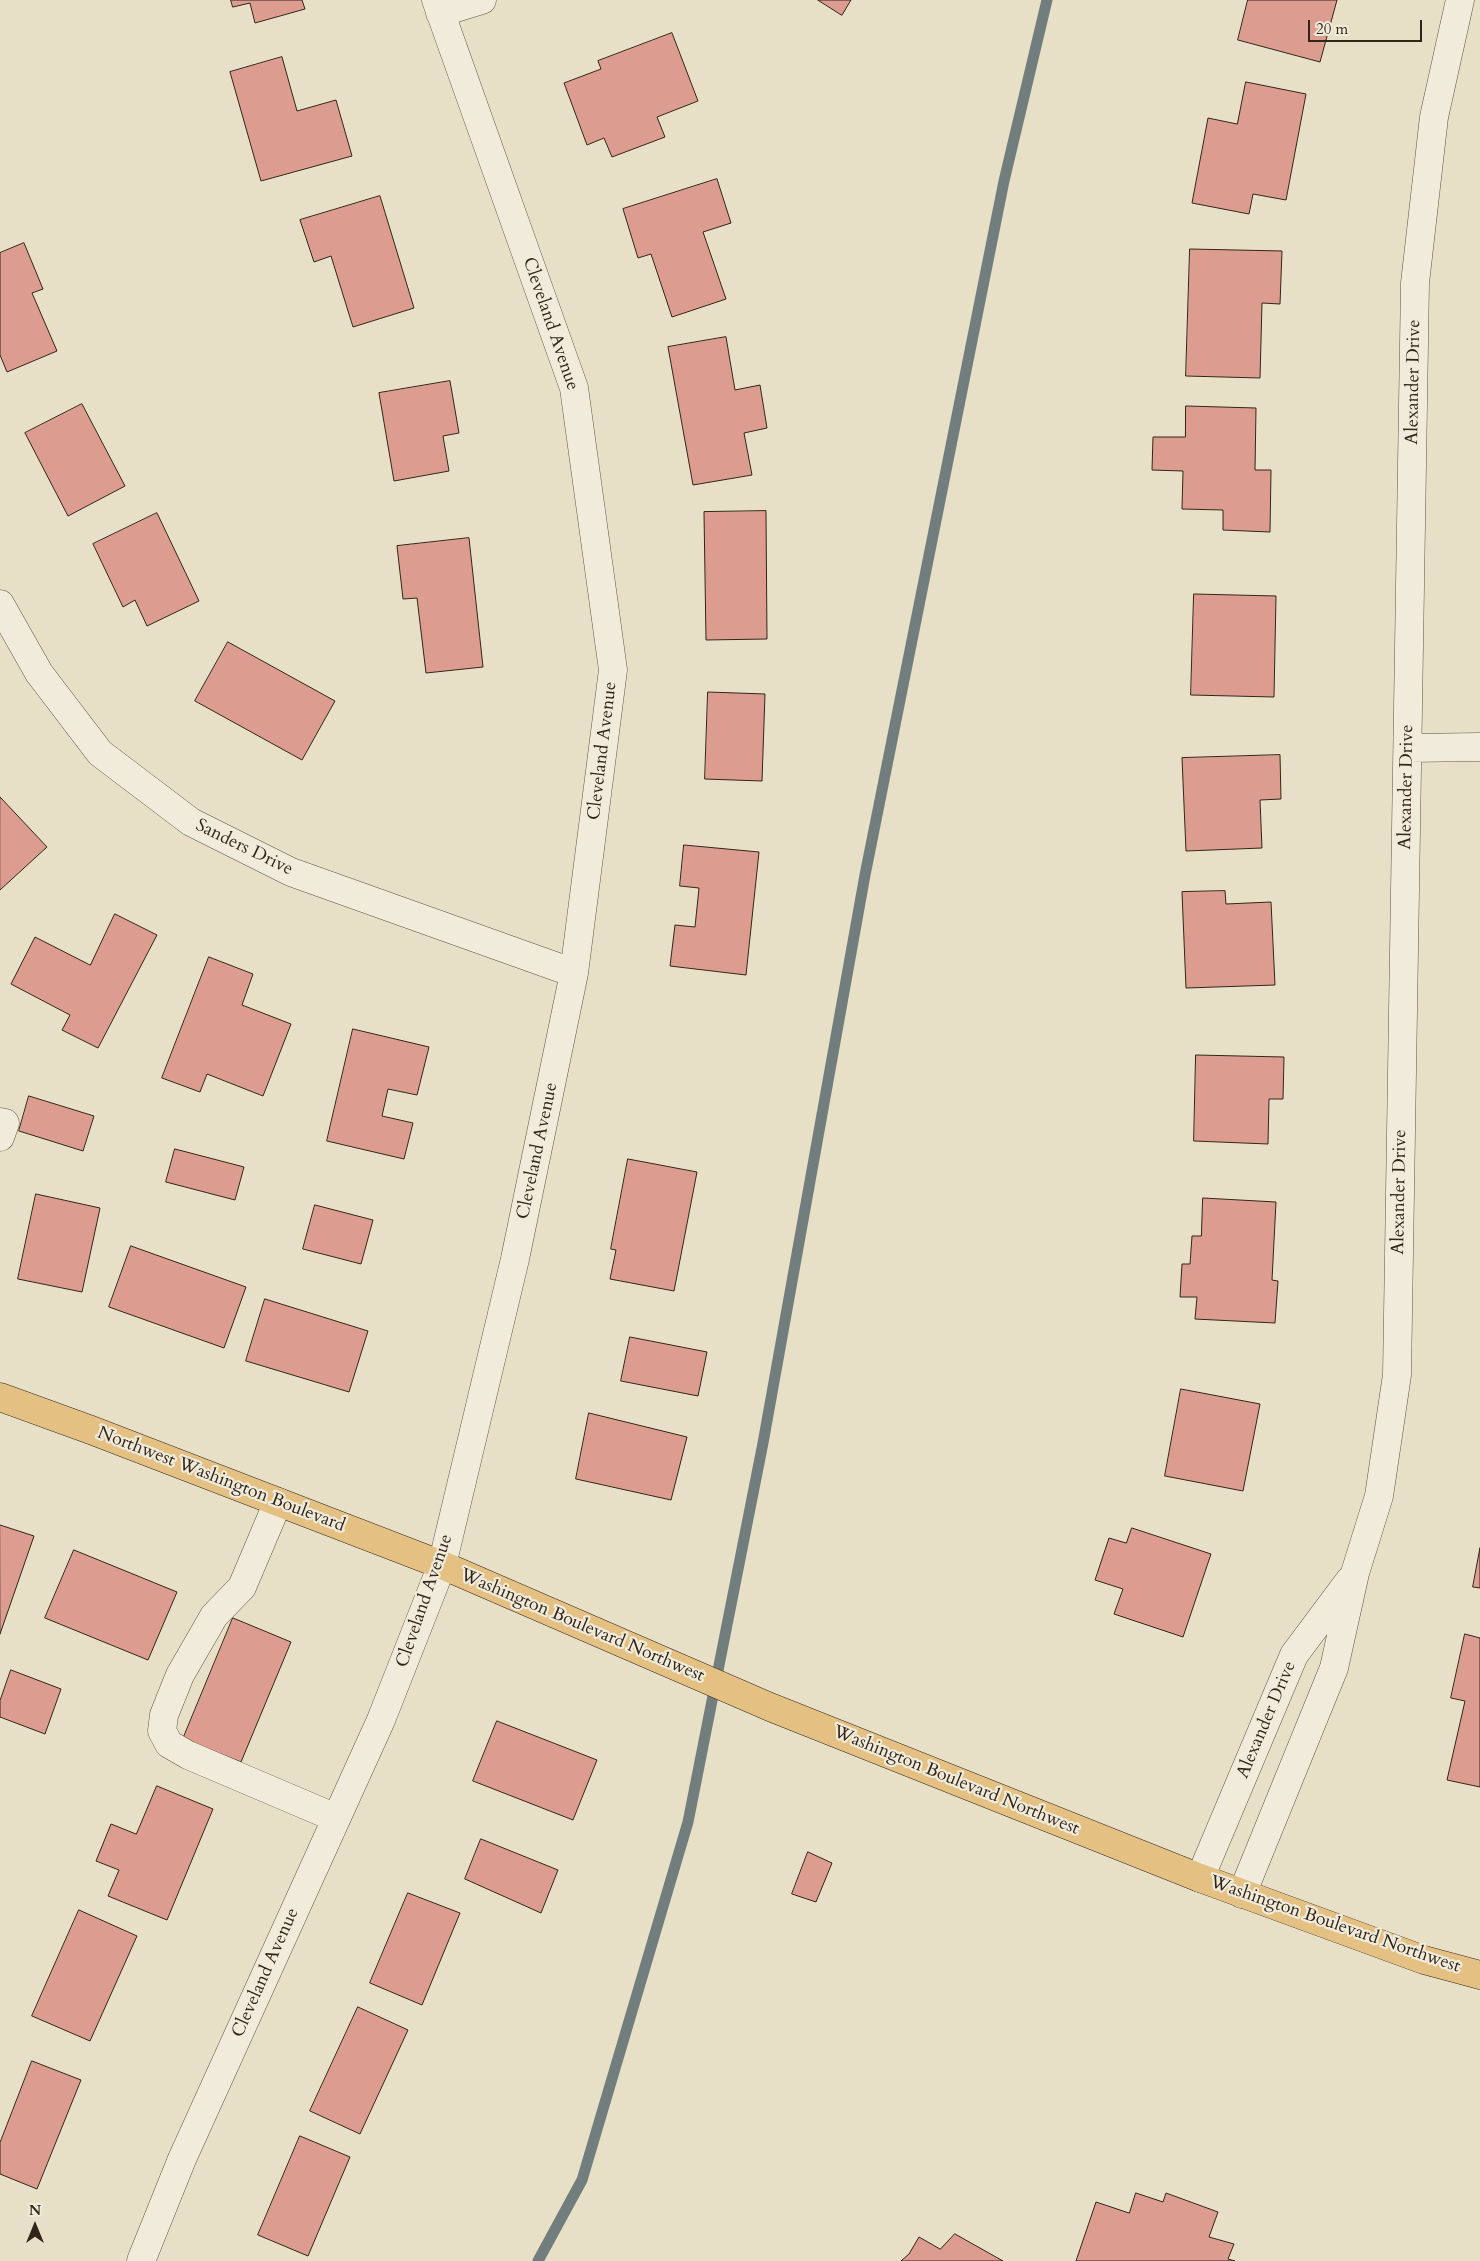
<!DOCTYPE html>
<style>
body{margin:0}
#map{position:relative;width:1480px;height:2261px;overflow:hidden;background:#e8e0c6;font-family:Cardo,serif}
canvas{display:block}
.north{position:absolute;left:10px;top:2201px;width:50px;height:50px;-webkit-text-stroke:4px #f0ebda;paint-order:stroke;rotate:0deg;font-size:14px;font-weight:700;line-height:20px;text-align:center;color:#31251a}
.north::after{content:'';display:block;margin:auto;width:18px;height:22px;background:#31251a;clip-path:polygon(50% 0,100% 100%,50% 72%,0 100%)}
.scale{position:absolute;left:1308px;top:20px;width:114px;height:22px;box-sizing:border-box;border:2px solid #31251a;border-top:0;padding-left:6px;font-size:15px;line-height:18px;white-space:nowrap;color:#31251a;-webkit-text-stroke:4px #f0ebda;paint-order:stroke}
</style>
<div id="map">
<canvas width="1480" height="2261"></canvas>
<div class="north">N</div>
<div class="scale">20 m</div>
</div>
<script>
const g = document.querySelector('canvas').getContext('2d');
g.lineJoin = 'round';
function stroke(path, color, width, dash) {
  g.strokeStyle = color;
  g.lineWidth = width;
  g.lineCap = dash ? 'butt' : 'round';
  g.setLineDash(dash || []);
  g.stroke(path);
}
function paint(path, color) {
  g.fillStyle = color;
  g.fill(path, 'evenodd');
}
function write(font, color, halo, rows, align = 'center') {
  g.font = font + ' Cardo,serif';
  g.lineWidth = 4.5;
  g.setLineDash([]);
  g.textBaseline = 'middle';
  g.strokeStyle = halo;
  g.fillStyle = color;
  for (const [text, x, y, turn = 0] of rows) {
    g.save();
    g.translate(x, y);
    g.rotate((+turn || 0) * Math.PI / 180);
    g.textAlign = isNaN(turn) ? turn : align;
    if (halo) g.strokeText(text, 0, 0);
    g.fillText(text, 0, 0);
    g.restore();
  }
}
const stream = new Path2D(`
 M 538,2261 L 582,2180 L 688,1822 L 763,1443 L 865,875 L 1004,181 L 1047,0`);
const building = new Path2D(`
 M 231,0 L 302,0 L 305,9 L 255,23 L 250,3 L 233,7 Z
 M 818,0 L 851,0 L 842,15 Z
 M 1248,0 L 1337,0 L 1320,62 L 1238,40 Z
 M 672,33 L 698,101 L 657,117 L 665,137 L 612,157 L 604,138 L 587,145 L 564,83 L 601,69 L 598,61 Z
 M 282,57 L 297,111 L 336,100 L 352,156 L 261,181 L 230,72 Z
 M 1246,82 L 1306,94 L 1286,200 L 1253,194 L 1249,214 L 1192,203 L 1208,118 L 1237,124 Z
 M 717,179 L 731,223 L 703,232 L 726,299 L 672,317 L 651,254 L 638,258 L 623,209 Z
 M 380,196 L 414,308 L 353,327 L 331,256 L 314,262 L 300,220 Z
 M 24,243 L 43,289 L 32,293 L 57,351 L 7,372 L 0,355 L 0,253 Z
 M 1190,249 L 1282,251 L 1280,304 L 1262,303 L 1260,378 L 1186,376 Z
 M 726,337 L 735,390 L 760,385 L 767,428 L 744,433 L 752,475 L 693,485 L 668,347 Z
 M 450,381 L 459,433 L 443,436 L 449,471 L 394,481 L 379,393 Z
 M 82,404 L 125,486 L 68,516 L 25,433 Z
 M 1186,406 L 1256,408 L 1255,470 L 1271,470 L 1270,532 L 1223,530 L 1223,510 L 1182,509 L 1183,471 L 1152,470 L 1153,437 L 1185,437 Z
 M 766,511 L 767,639 L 706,640 L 704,512 Z
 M 157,513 L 199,601 L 147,626 L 135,600 L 123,607 L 93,544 Z
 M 469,538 L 483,667 L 426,673 L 417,598 L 403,599 L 397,546 Z
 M 1194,594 L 1276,596 L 1274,697 L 1191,695 Z
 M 228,642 L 335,701 L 302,760 L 195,701 Z
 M 708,692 L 765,694 L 762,781 L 705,779 Z
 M 1280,755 L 1281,799 L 1260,800 L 1262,848 L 1186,851 L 1182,758 Z
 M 0,797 L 47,847 L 0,890 Z
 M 684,845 L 759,852 L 746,975 L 670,966 L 675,925 L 695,927 L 699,888 L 680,886 Z
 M 1225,891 L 1226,904 L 1271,902 L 1275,985 L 1186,988 L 1182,892 Z
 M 115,914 L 157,935 L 98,1048 L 62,1030 L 70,1015 L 11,984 L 35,937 L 90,965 Z
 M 209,957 L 253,974 L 242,1005 L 291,1024 L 263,1096 L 207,1074 L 200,1092 L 162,1078 Z
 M 353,1029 L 429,1047 L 417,1095 L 388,1089 L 382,1116 L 413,1123 L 404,1159 L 327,1141 Z
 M 1196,1055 L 1284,1057 L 1283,1099 L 1269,1099 L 1268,1144 L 1194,1141 Z
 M 29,1096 L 94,1116 L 83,1151 L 19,1131 Z
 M 175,1149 L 244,1167 L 235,1200 L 166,1182 Z
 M 628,1159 L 697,1172 L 674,1291 L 610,1279 L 616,1250 L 611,1249 Z
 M 36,1194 L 100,1208 L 82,1292 L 18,1279 Z
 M 1203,1198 L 1276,1202 L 1272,1280 L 1278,1281 L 1275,1323 L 1195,1319 L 1197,1297 L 1180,1297 L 1182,1264 L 1190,1264 L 1192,1236 L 1201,1236 Z
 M 315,1205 L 373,1220 L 361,1264 L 303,1249 Z
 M 131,1246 L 246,1287 L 224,1348 L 109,1307 Z
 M 265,1299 L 368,1331 L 349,1392 L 246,1361 Z
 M 630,1337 L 707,1352 L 698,1396 L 621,1381 Z
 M 1181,1389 L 1260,1404 L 1243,1491 L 1165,1476 Z
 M 589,1413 L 687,1437 L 671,1500 L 576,1479 Z
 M 0,1525 L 34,1536 L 0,1634 Z
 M 1132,1528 L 1211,1554 L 1183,1637 L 1114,1614 L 1123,1589 L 1095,1580 L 1109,1538 L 1126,1543 Z
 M 1480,1548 L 1480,1588 L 1473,1587 Z
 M 74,1550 L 177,1592 L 148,1660 L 45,1618 Z
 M 233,1618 L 291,1642 L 241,1762 L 183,1739 Z
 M 1465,1634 L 1480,1638 L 1480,1787 L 1447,1780 L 1465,1701 L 1451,1698 Z
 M 11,1670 L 61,1689 L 45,1734 L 0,1717 L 0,1701 Z
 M 497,1721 L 597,1760 L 573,1820 L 473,1781 Z
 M 157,1786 L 213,1809 L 167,1920 L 108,1896 L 119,1870 L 96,1861 L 111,1824 L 136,1834 Z
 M 481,1839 L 558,1870 L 541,1913 L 465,1879 Z
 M 808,1852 L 832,1863 L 816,1902 L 792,1894 Z
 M 408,1893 L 460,1913 L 422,2005 L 370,1983 Z
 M 79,1910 L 137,1936 L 90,2041 L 32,2016 Z
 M 358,2007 L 408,2030 L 360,2134 L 310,2111 Z
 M 32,2061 L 81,2080 L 37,2189 L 0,2174 L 0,2143 Z
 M 300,2136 L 350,2157 L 308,2256 L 258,2235 Z
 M 1136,2193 L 1163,2202 L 1166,2193 L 1218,2212 L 1209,2237 L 1234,2244 L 1228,2259 L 1235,2261 L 1076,2261 L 1096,2202 L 1129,2213 Z
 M 955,2234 L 1003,2261 L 901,2261 L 909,2254 L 919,2237 L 940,2249 Z`);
const minor = new Path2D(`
 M 440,13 L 482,0
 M 0,604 L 39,673 L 100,753 L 191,822 L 291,872 L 574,973
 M 1408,748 L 1480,747
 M 0,1122 L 5,1123 L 0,1137
 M 278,1502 L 242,1587 L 214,1616 L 180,1675 L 164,1715 L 162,1731 L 169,1744 L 188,1755 L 336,1818
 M 1200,1878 L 1294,1655 L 1350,1580
 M 1242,1894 L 1334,1668 L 1355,1573 L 1379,1496 L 1397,1375 L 1415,283 L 1434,117 L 1460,0
 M 141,2261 L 182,2159 L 381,1720 L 442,1565 L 515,1259 L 574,973 L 613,670 L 574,388 L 436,0`);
const major = new Path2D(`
 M 0,1397 L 91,1430 L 442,1565 L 770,1707 L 1200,1878 L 1424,1960 L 1480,1975`);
const streetNames = [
 ["Cleveland Avenue",550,324,71],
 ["Alexander Drive",1414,382,-89],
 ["Cleveland Avenue",603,751,-83],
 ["Alexander Drive",1407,787,-89],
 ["Sanders Drive",244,848,26],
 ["Cleveland Avenue",538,1151,-78],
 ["Alexander Drive",1400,1192,-89],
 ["Northwest Washington Boulevard",221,1480,21],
 ["Cleveland Avenue",425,1601,-71],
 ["Washington Boulevard Northwest",582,1626,23],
 ["Alexander Drive",1267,1720,-67],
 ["Washington Boulevard Northwest",956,1781,22],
 ["Washington Boulevard Northwest",1335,1925,19],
 ["Cleveland Avenue",266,1973,-66]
];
stroke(stream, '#717e7d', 11);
paint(building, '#dc9d90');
stroke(building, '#31251a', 1);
stroke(minor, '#5f5445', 29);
stroke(major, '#31251a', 29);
stroke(minor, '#f0ebda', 28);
stroke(major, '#e4c083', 28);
write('18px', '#31251a', '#f0ebda', streetNames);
</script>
